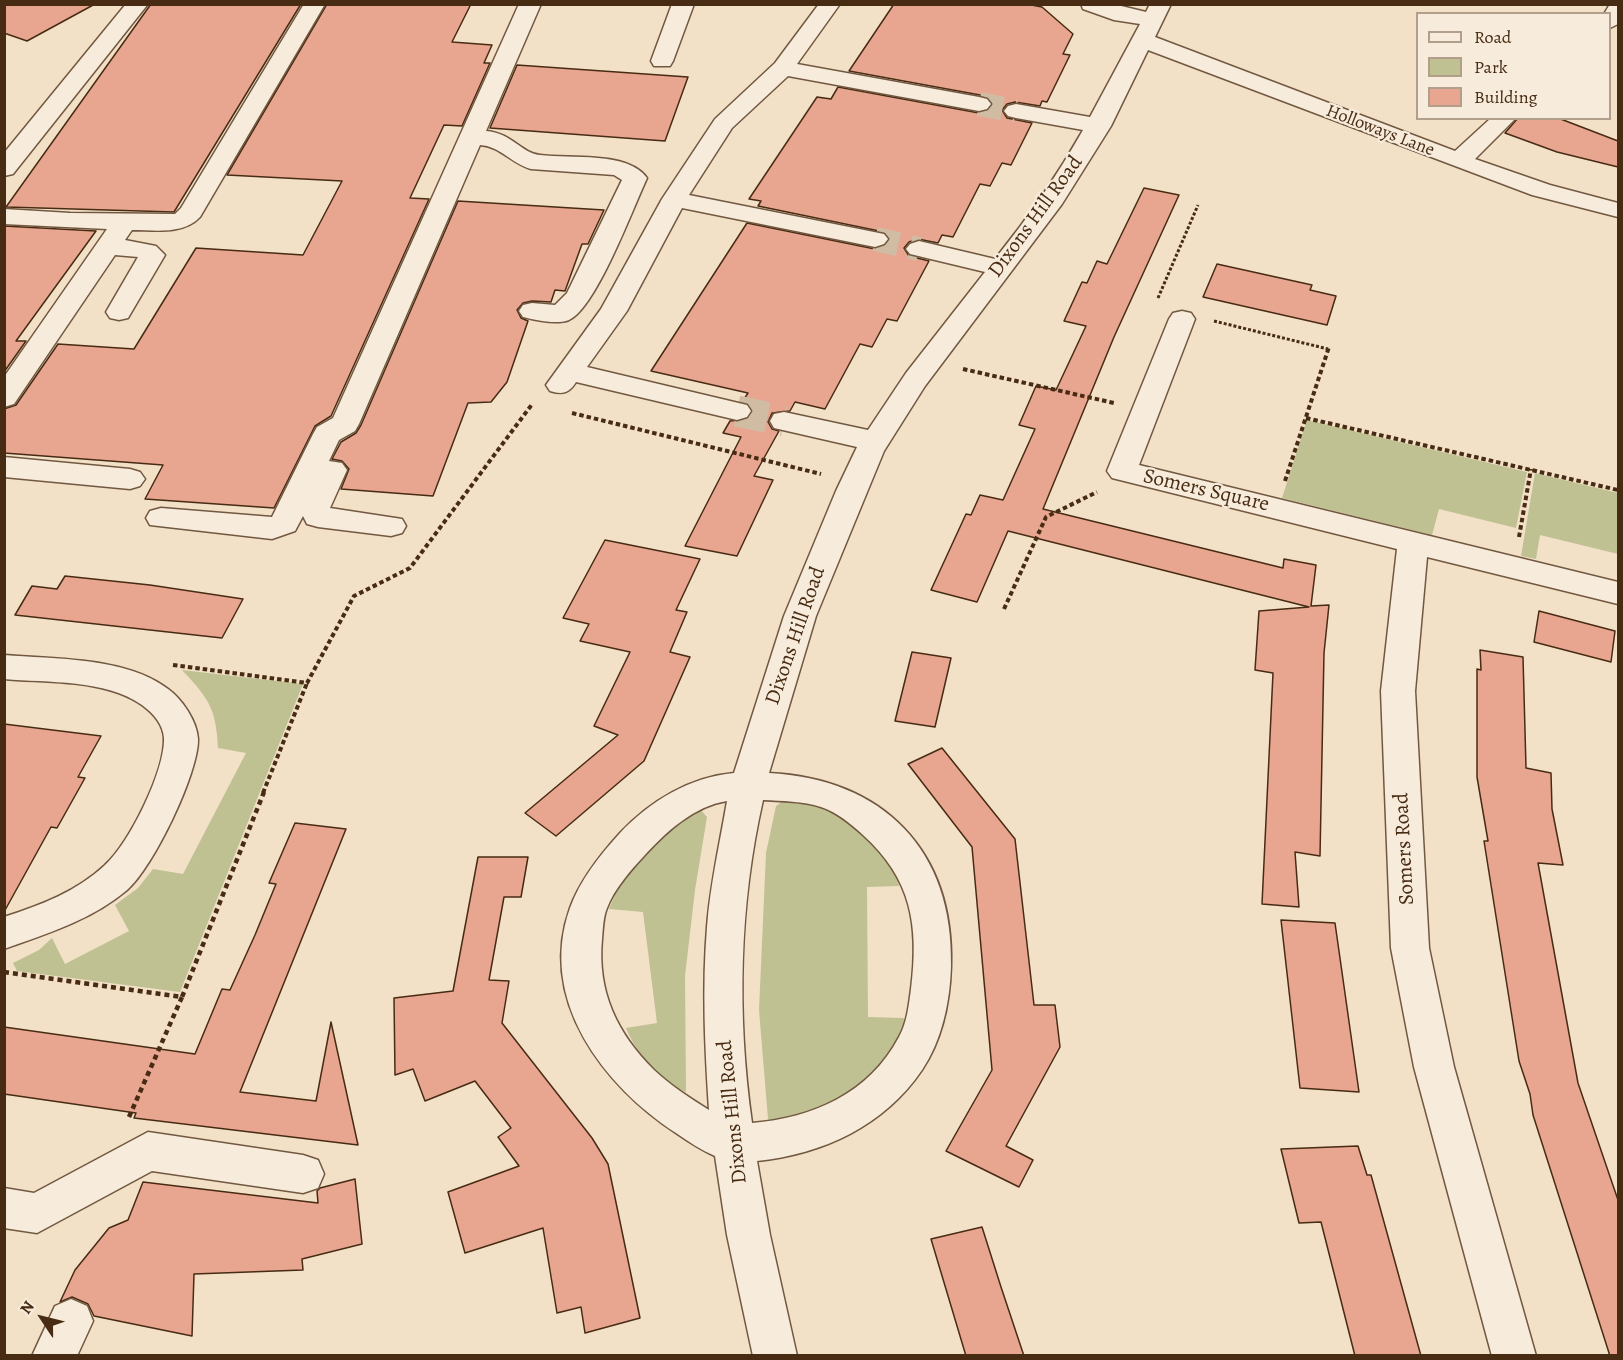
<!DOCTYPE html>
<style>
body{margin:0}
#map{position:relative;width:1623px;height:1360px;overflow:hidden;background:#f2e0c7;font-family:Alegreya,serif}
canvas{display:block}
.frame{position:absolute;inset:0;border:6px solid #472b13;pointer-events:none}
.legend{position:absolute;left:1416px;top:12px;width:195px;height:108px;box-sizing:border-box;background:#f7ebdb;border:2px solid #b19e8b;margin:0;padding:8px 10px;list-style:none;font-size:18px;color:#472b13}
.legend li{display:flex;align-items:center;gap:12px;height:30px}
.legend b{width:30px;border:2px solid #b19e8b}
.north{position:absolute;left:12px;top:1288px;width:60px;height:60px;-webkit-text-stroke:4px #f7ebdb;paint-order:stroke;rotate:305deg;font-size:16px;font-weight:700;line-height:24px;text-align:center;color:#472b13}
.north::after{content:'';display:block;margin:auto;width:21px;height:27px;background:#472b13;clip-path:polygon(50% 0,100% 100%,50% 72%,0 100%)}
</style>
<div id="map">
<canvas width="1623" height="1360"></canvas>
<div class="frame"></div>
<ul class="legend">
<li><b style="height:8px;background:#f7ebdb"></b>Road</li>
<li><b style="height:16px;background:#bfc192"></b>Park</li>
<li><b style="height:16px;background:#e8a58f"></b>Building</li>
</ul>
<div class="north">N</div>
</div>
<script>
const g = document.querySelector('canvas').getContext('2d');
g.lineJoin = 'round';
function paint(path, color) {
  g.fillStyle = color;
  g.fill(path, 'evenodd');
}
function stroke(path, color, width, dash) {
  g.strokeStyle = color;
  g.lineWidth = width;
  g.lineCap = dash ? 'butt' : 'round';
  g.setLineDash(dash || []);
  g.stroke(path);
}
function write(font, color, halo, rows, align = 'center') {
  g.font = font + ' Alegreya,serif';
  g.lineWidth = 4.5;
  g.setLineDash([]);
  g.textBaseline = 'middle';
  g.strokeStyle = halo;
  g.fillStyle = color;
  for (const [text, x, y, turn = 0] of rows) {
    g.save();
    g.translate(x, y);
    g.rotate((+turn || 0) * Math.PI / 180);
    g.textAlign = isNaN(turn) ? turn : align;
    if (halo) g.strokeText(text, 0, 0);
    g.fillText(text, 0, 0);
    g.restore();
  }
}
const green = new Path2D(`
 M 1307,420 L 1527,472 L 1516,528 L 1439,509 L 1432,535 L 1282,498 Z
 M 1535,473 L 1618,493 L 1618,554 L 1540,535 L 1536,559 L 1521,556 Z
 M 182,670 L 303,684 L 180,992 L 17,971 L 13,963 L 39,950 L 52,938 L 65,964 L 129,931 L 115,905 L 138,888 L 153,869 L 183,874 L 246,753 L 218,748 C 216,708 209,699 182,670 Z
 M 786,799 L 810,802 L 842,812 L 895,868 L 899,886 L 867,887 L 868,1017 L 903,1018 L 910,1022 L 878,1081 L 787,1128 L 768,1119 L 759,1010 L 766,853 L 776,806 Z
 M 701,810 L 707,817 L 695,890 L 685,976 L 686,1092 C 661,1083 636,1053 626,1028 L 657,1023 L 643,912 L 609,909 C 626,865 662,834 701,810 Z`);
const building = new Path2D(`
 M 4,4 L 95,4 L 27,41 L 4,33 Z
 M 151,4 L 301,4 L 174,212 L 6,207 Z
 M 327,4 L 471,4 L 452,42 L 492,45 L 484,63 L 490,63 L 462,126 L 444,125 L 410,198 L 429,199 L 331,416 L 315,426 L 274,508 L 145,499 L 163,465 L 4,453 L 4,409 L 16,405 L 58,344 L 134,349 L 196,248 L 303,255 L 342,181 L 227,175 Z
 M 894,4 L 1026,4 L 1042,7 L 1073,34 L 1063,54 L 1070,55 L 1047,102 L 1042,101 L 1040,106 L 1015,102 L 1007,104 L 1002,110 L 1007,118 L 1032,123 L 1011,165 L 1002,163 L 990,186 L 980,184 L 953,237 L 942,235 L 938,243 L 918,239 L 909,242 L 904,248 L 909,256 L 929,261 L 897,321 L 887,319 L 872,347 L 860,344 L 825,409 L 795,402 L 790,411 L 772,413 L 768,422 L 772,429 L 779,431 L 754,476 L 773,480 L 737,556 L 685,546 L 741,437 L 723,433 L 730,421 L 748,419 L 753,410 L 749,404 L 742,402 L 748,393 L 651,371 L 747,223 L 875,249 L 885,246 L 890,239 L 884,232 L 758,206 L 761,201 L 749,199 L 817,97 L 831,99 L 838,87 L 979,113 L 988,111 L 993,105 L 989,98 L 980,95 L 849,71 Z
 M 517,65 L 688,77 L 665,141 L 490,128 Z
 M 1518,118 L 1558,118 L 1618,141 L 1618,167 L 1557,152 L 1505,133 Z
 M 1144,188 L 1179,195 L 1114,337 L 1043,509 L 1283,568 L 1284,559 L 1316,565 L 1311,606 L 1329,605 L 1324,653 L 1320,856 L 1295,852 L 1299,907 L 1262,904 L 1273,673 L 1255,670 L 1259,611 L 1309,607 L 1008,531 L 977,602 L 931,590 L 966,514 L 971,515 L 980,495 L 1003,500 L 1035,429 L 1019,425 L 1036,386 L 1056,390 L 1086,326 L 1064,321 L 1082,282 L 1087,283 L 1097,261 L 1107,264 Z
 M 458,201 L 604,210 L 588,244 L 582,244 L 565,291 L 555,290 L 551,302 L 532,301 L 523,303 L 517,310 L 521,318 L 528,321 L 507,382 L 491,402 L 468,403 L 433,496 L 341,489 L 349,469 L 342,461 L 332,459 L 341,442 L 356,433 L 361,425 Z
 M 4,226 L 96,231 L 16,341 L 26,341 L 4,372 Z
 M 1217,264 L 1312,285 L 1310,290 L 1336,296 L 1327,325 L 1203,297 Z
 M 605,540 L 700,559 L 676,610 L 687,612 L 670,652 L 690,657 L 644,761 L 556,836 L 525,813 L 618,735 L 594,726 L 630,652 L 580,641 L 589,624 L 563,618 Z
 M 65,576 L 150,585 L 243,599 L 222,638 L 15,615 L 32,586 L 57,589 Z
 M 1539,611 L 1615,631 L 1611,662 L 1534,642 Z
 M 1480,650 L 1523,657 L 1526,768 L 1551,773 L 1552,809 L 1563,865 L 1538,863 L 1578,1083 L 1618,1200 L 1618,1356 L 1610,1356 L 1533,1115 L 1530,1094 L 1519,1061 L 1484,841 L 1488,841 L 1477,777 L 1477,669 L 1481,670 Z
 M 912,652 L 951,658 L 935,727 L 895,721 Z
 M 4,724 L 101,736 L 78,777 L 85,778 L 57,828 L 51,827 L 4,912 Z
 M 942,748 L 1015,839 L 1034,1005 L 1055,1005 L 1060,1047 L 1006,1146 L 1033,1160 L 1019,1187 L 946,1151 L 992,1070 L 972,847 L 908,764 Z
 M 295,823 L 346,829 L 240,1092 L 316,1101 L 331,1022 L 358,1145 L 134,1118 L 136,1113 L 4,1094 L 4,1027 L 195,1054 L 222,989 L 230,990 L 255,935 L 276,884 L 269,883 Z
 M 478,857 L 528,857 L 521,897 L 504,897 L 489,980 L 509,981 L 502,1023 L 592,1138 L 608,1164 L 640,1318 L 585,1333 L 581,1307 L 557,1313 L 543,1228 L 465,1253 L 448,1192 L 519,1166 L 498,1137 L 511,1128 L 475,1081 L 425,1101 L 413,1069 L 395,1075 L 394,998 L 453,991 Z
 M 1281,920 L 1335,923 L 1359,1092 L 1300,1088 Z
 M 1358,1146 L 1367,1175 L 1371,1175 L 1421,1356 L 1355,1356 L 1321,1222 L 1299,1223 L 1281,1149 Z
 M 355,1179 L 362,1244 L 302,1259 L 303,1270 L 194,1274 L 192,1336 L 94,1316 L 88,1304 L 72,1297 L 60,1302 L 75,1270 L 109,1228 L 128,1220 L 143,1182 L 318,1203 L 317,1191 L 320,1188 Z
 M 982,1227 L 1001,1287 L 1024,1356 L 966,1356 L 931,1239 Z`);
const minorTunnelFar1 = new Path2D(`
 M 979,104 L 1016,111
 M 875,239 L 919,249`);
const minorTunnel = new Path2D(`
 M 737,411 L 784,421`);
const pathFar2 = new Path2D(`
 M 1158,298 L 1198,205
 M 1214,321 L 1328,349`);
const pathFar1 = new Path2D(`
 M 963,369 L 1114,403
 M 572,413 L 821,474
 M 1306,418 L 1618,490
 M 1285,481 L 1329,347
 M 1519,537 L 1531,469
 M 1004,609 L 1046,517 L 1097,492
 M 173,665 L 307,683 L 354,596 L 410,568 L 533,403
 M 263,793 L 307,683`);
const path = new Path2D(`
 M 4,972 L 182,997 L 264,792
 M 129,1117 L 182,997`);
const minor = new Path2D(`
 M 126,4 L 148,4 L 13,174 L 4,176 L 4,153 Z
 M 304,4 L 325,4 L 200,217 C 183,235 155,230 132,230 L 125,240 L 156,246 L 165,255 L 128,318 L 119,320 L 110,318 L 106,312 L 138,257 L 115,255 L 14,404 L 4,407 L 4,377 L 107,229 L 4,224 L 4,209 L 70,213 L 175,214 L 181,208 Z
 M 519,4 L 541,4 L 486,131 C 512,133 521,153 540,155 C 571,159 628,151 647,178 C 633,208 596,308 569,320 C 556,325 535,320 523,317 L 519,311 L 523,305 L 532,303 L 555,305 L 567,293 L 622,180 L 614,175 L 531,169 C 512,164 500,146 480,145 L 359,424 L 355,431 L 339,440 L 329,461 L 342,463 L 347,470 L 330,508 L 402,519 L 406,526 L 402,533 L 391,536 L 318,527 L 307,524 L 303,516 L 295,531 L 272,539 L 150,525 L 146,518 L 150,511 L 161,508 L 272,517 L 313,434 L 317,427 L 333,418 Z
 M 672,4 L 694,4 L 673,61 L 670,66 L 654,66 L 651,61 Z
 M 819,4 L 840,4 L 797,64 L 979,97 L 987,99 L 991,104 L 987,109 L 979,111 L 788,76 L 732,128 L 689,195 L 884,234 L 888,239 L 884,244 L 875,247 L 682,208 L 627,311 L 587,367 L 747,405 L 751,411 L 747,417 L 737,420 L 576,382 C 569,393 563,395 550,391 L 546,385 L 601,309 L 662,199 L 715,119 L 775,63 Z
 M 1081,4 L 1113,4 L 1146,12 L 1150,4 L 1171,4 L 1155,37 L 1455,151 L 1491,118 L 1516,118 L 1475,159 L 1550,185 L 1618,203 L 1618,217 L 1532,195 L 1148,50 L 1111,126 L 1062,204 L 925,386 L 884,451 L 816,616 L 769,773 C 883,779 954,850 951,966 C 950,1002 942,1040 922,1070 C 884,1126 823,1154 757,1161 L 770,1235 L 797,1356 L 753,1356 L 727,1235 L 715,1156 C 701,1150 689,1142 676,1133 C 604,1086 537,1000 570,908 C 580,880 600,855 620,833 C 650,801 690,777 734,773 L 784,616 L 836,491 L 857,447 L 774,428 L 770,421 L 774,414 L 784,412 L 868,430 L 906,373 L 985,272 L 910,254 L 906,249 L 910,244 L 919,241 L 995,259 C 1028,218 1057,176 1083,130 L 1016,118 L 1008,116 L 1004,111 L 1008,106 L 1016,104 L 1090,117 L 1140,24 L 1114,20 L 1083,9 ZM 763,800 C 782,801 803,801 821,807 C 837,812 851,824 863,835 C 912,879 919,926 911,989 C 909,1004 907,1023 899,1037 C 869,1094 812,1118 752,1123 C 737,1017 739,906 763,800 ZM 727,801 C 720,843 710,885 707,927 C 702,988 705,1049 709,1110 C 690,1098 671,1086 654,1070 C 617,1033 597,992 602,939 C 603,929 603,917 607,908 C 614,889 631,870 644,856 C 666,832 694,806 727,801 Z
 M 1610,4 L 1618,4 L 1618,24 L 1610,28 L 1610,14 L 1604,14 Z
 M 1182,311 L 1191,313 L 1195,319 L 1139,465 L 1618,582 L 1618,604 L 1427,557 L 1415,691 L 1429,948 L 1454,1067 L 1536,1356 L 1492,1356 L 1414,1067 L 1391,948 L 1381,691 L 1397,549 L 1112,478 L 1107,471 L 1169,319 L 1173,313 Z
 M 4,457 L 130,469 L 140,472 L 145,479 L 140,486 L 130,489 L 4,477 Z
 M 4,655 C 54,659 127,657 168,689 C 182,699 197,721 198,739 C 199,772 153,868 127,890 C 91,920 49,933 4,949 L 4,917 C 41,905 76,892 105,865 C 129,844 165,771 164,738 C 163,724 153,713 142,705 C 105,679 48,683 4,679 Z
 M 148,1132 L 303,1155 L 318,1160 L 324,1174 L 318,1188 L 303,1193 L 152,1171 L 37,1233 L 4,1228 L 4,1188 L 34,1193 Z
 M 71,1299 L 87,1306 L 93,1321 L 77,1356 L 32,1356 L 55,1306 Z`);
const farStreetnames = [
 ["Holloways Lane",1380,131,21]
];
const streetNames = [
 ["Dixons Hill Road",1036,217,-54],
 ["Somers Square",1206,491,13],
 ["Dixons Hill Road",796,636,-71],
 ["Somers Road",1405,849,-93],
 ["Dixons Hill Road",733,1112,-96]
];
paint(green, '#bfc192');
paint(building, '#e8a58f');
stroke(building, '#472b13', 1.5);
stroke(minorTunnelFar1, '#d0bca3', 24, [24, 12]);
stroke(minorTunnel, '#d0bca3', 31, [31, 16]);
stroke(minor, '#725840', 3);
stroke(pathFar2, '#472b13', 3, [3, 2]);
stroke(pathFar1, '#472b13', 4, [4.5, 3]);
stroke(path, '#472b13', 4.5, [5, 4]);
paint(minor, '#f7ebdb');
write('18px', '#472b13', '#f7ebdb', farStreetnames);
write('21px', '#472b13', '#f7ebdb', streetNames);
</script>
